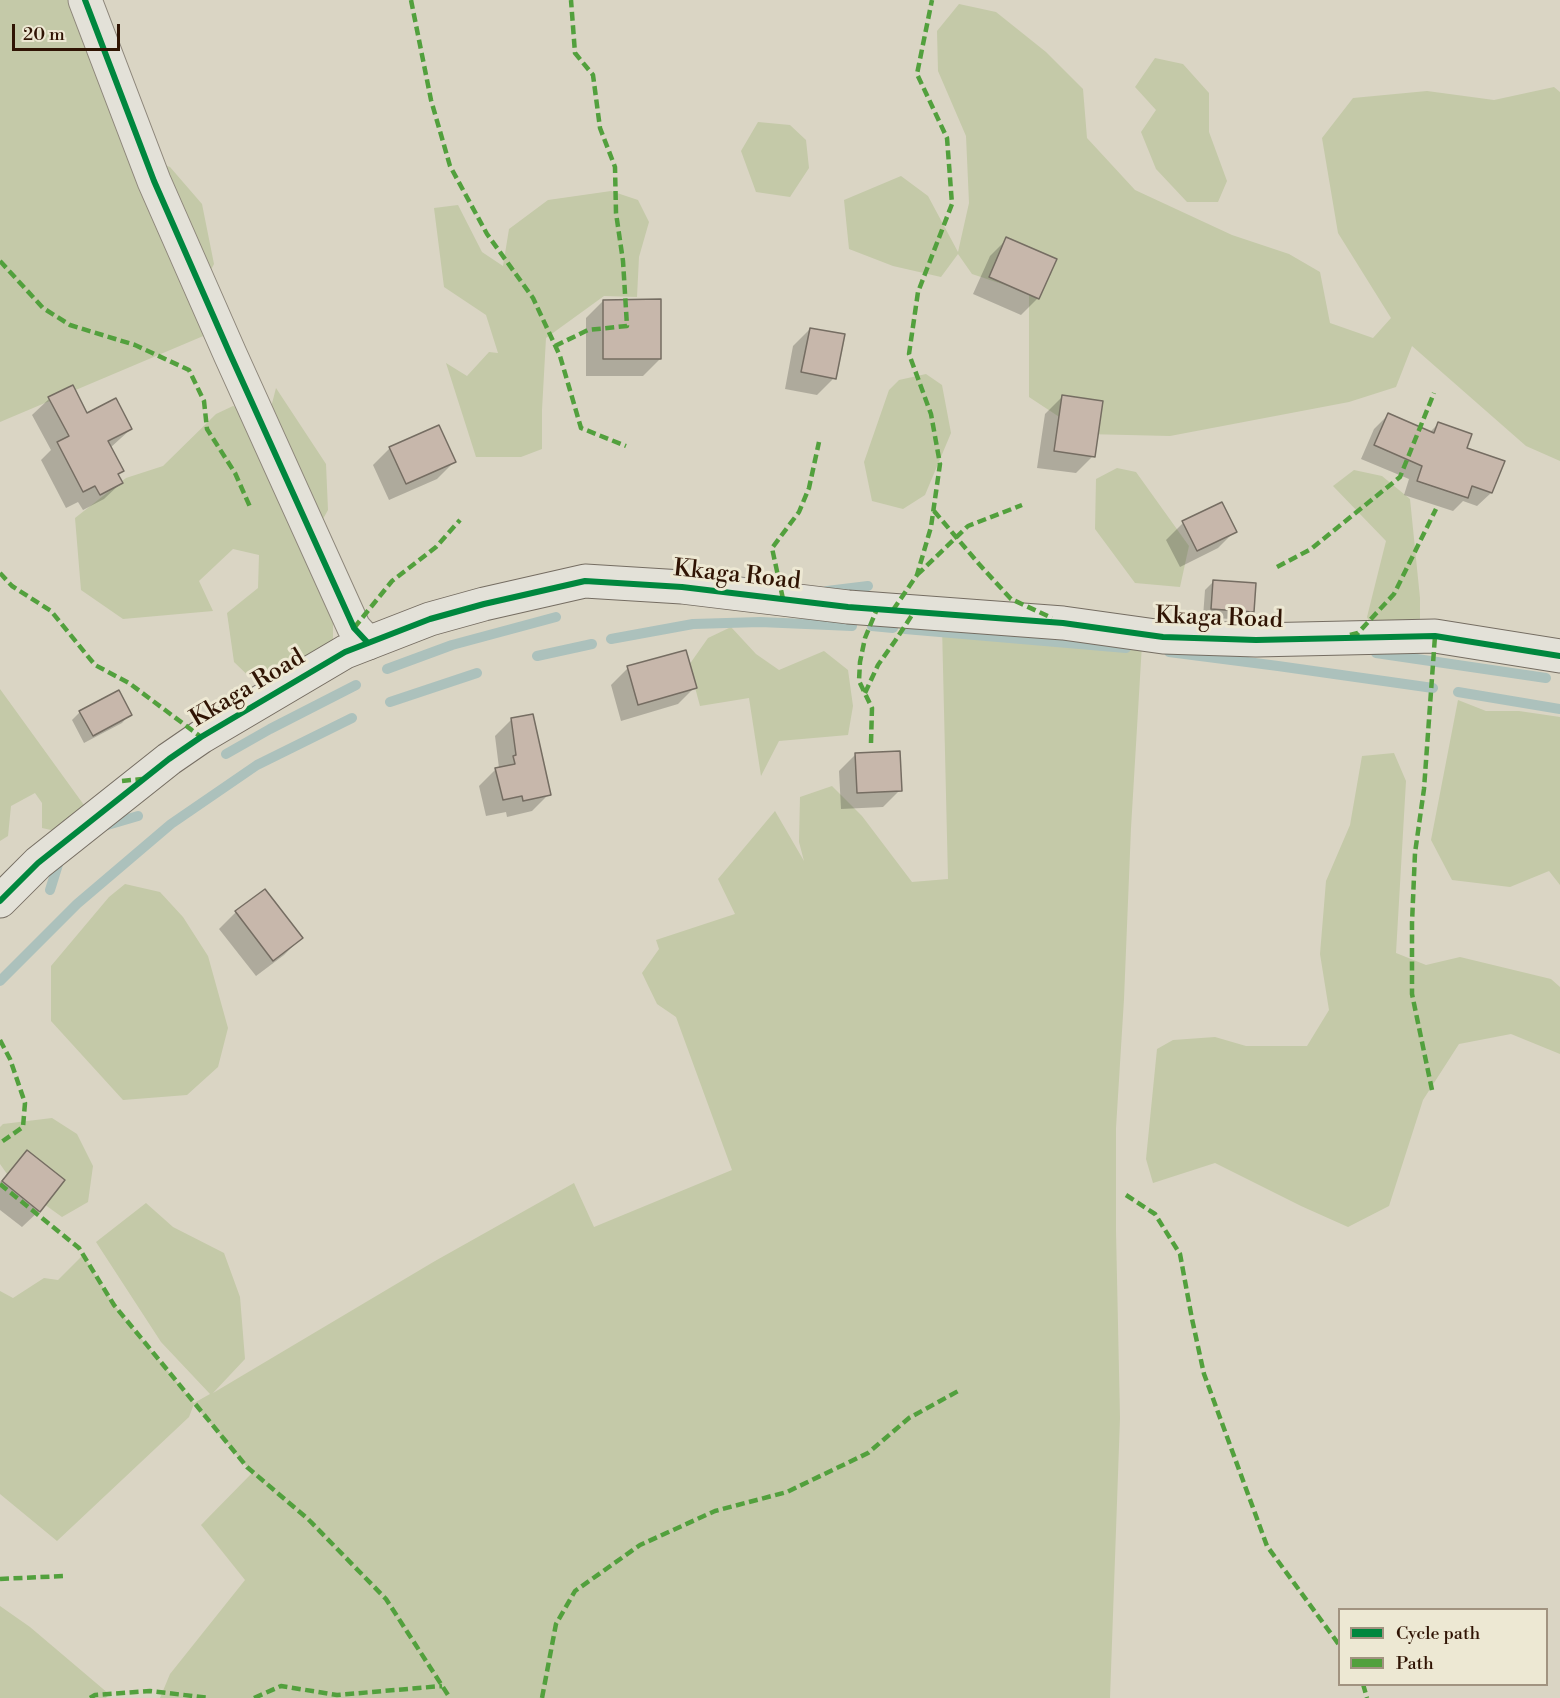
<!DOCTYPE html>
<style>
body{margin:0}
#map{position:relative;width:1560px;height:1698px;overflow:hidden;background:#dad5c4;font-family:"Libre Bodoni",serif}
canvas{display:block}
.legend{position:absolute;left:1338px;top:1608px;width:210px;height:78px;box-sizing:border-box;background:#ede8d3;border:2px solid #a19380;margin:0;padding:8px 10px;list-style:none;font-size:18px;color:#301404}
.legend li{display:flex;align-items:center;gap:12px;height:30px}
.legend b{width:30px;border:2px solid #a19380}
.scale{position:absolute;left:12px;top:24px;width:108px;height:27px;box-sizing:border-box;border:3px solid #301404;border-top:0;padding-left:8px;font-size:18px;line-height:21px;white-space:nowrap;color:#301404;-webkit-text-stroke:4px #ede8d3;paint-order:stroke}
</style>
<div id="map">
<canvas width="1560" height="1698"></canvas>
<ul class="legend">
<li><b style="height:8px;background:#00873e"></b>Cycle path</li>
<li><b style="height:8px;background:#52a03d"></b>Path</li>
</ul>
<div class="scale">20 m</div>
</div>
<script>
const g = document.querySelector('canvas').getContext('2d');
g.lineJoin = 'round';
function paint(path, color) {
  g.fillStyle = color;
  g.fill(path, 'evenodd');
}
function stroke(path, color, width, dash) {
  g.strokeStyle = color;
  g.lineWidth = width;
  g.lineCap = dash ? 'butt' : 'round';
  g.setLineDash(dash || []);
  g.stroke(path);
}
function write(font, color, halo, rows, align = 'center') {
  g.font = font + ' "Libre Bodoni",serif';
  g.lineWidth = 6;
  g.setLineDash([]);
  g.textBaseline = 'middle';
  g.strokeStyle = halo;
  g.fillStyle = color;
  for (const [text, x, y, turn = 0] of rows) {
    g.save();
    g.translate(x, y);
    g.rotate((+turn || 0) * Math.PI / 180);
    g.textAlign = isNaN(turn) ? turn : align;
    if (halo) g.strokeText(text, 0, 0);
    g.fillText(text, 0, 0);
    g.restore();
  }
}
const green = new Path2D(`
 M 0,0 L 68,0 L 81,28 L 156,162 L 170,167 L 202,204 L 214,264 L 194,303 L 208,334 L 0,422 Z
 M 959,4 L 996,12 L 1046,52 L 1083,89 L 1087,138 L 1135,190 L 1232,235 L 1289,254 L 1320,272 L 1330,323 L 1373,338 L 1391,318 L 1338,233 L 1322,138 L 1353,98 L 1427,91 L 1494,100 L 1554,87 L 1560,92 L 1560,461 L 1526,446 L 1412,346 L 1396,387 L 1349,402 L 1170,436 L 1085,434 L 1029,397 L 1029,293 L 972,274 L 958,254 L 941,277 L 893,266 L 849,249 L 844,200 L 901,176 L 928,196 L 958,252 L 969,203 L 966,136 L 938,71 L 937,31 Z
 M 1155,58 L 1183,64 L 1209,93 L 1209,132 L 1227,181 L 1218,202 L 1187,202 L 1156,169 L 1141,132 L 1156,110 L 1135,87 Z
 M 758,122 L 790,125 L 806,140 L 809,168 L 790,197 L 756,192 L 741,151 Z
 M 611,191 L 638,200 L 649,222 L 639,257 L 637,297 L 604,296 L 546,338 L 542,410 L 542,449 L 521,457 L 476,457 L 446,363 L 467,376 L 489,352 L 498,353 L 486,315 L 444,287 L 434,208 L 458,205 L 482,252 L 503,266 L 509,229 L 548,200 Z
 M 926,374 L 942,385 L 951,433 L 925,495 L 903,509 L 872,501 L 864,462 L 889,390 L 899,380 Z
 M 276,388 L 326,464 L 328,510 L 305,551 L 333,617 L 333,652 L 262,689 L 234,662 L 227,613 L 258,588 L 259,555 L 233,549 L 199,581 L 213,611 L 123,619 L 81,590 L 75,518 L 126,478 L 163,466 L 216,414 L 233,406 L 268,419 Z
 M 1117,468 L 1136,472 L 1189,546 L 1180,587 L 1135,583 L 1095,529 L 1096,479 Z
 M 1354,470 L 1382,476 L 1410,499 L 1420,598 L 1420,652 L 1382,649 L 1367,617 L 1386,541 L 1333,486 Z
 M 942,626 L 1142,644 L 1131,828 L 1124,999 L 1116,1128 L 1116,1231 L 1120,1418 L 1110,1698 L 160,1698 L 170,1674 L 245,1580 L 201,1525 L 253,1472 L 247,1467 L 194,1404 L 189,1417 L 57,1541 L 0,1494 L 0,1291 L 13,1298 L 44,1278 L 58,1280 L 83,1255 L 114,1305 L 194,1403 L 210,1394 L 161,1342 L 96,1242 L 146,1203 L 173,1227 L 224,1253 L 240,1297 L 245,1359 L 213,1393 L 435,1261 L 574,1183 L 594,1227 L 732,1170 L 676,1017 L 657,1004 L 642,973 L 659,949 L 656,940 L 735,914 L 718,879 L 775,811 L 804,861 L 799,842 L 800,797 L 832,786 L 862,816 L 912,882 L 948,879 Z
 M 731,627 L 756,654 L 779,670 L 824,651 L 848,670 L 853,706 L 848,735 L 779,741 L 761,776 L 749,698 L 700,706 L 689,665 L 708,638 Z
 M 0,689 L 89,812 L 60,832 L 42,828 L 42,803 L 35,793 L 11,806 L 8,836 L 0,841 Z
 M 1458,700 L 1486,711 L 1519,711 L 1560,717 L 1560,885 L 1549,871 L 1510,887 L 1452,880 L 1431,840 Z
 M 1394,753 L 1406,781 L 1396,953 L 1426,965 L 1460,957 L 1551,979 L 1560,987 L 1560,1054 L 1511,1034 L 1459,1044 L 1423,1100 L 1389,1206 L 1348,1227 L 1301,1206 L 1215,1163 L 1153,1183 L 1146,1159 L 1157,1049 L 1173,1040 L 1215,1037 L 1246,1046 L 1307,1046 L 1329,1010 L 1320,954 L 1326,881 L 1350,825 L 1362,756 Z
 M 125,884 L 160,892 L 183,917 L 208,956 L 228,1028 L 218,1067 L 187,1095 L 123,1100 L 51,1021 L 51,966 L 109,897 Z
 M 52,1118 L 77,1134 L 93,1166 L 88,1202 L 62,1217 L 12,1181 L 0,1164 L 0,1127 L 3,1124 Z
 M 0,1606 L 30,1627 L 109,1694 L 106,1698 L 0,1698 Z`);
const shadow = new Path2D(`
 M 1007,239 L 1038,298 L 1021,315 L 973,294 L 990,256 Z
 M 603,301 L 660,359 L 643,376 L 586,376 L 586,318 Z
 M 810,329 L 834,378 L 817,395 L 785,389 L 793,346 Z
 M 1062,397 L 1093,456 L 1076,473 L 1037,468 L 1045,414 Z
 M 49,399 L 87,415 L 131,429 L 110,448 L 122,471 L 117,476 L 121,483 L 104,499 L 83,510 L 78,502 L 66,508 L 41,460 L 51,450 L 32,415 Z
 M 1388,415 L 1429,433 L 1438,424 L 1465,449 L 1491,493 L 1477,506 L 1463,501 L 1453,511 L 1404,495 L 1409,479 L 1361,459 L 1374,429 Z
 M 390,448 L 454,462 L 437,479 L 389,500 L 373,465 Z
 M 1183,523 L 1235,531 L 1218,548 L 1180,567 L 1166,540 Z
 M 1213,582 L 1252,612 L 1244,620 L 1203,617 L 1205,590 Z
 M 628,668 L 695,687 L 678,704 L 621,721 L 611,685 Z
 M 80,712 L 130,714 L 122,723 L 84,743 L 72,720 Z
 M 512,719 L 549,794 L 532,811 L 507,817 L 506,812 L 486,816 L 479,786 L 496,769 L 499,768 L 495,736 Z
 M 856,754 L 900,790 L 883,807 L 841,809 L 839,771 Z
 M 236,912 L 301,938 L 284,955 L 256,976 L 219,929 Z
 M 27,1152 L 39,1211 L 22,1227 L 0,1210 L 0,1182 Z`);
const stream = new Path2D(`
 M 827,591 L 868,586
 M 872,626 L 893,628
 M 905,629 L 1126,648
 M 611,639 L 693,624 L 760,622 L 852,626
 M 1169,652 L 1278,666 L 1433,688
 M 1376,653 L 1546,678
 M 537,656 L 592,644
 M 387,669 L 452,645 L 556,617
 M 1458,692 L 1560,709
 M 390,702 L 477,673
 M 226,754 L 270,729 L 356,685
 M 104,826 L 138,816
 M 50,890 L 60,858
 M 0,981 L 77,904 L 171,824 L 257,765 L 352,718`);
const building = new Path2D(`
 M 1006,237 L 1057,259 L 1039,299 L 989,277 Z
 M 661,299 L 661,359 L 603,359 L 603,300 Z
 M 810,328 L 845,334 L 836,379 L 801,372 Z
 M 73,385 L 87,413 L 116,398 L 132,429 L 108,441 L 124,471 L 118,474 L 123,483 L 100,495 L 95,486 L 83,492 L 57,442 L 69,436 L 48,397 Z
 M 1062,395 L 1103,401 L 1095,457 L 1054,451 Z
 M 1388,413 L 1434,433 L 1438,422 L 1472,434 L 1467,448 L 1505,461 L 1492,493 L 1472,486 L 1468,498 L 1417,481 L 1422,466 L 1374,445 Z
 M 439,425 L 456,462 L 406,484 L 389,447 Z
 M 1222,502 L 1237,532 L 1197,551 L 1182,521 Z
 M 1213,580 L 1256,583 L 1254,612 L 1211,609 Z
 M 686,650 L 697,688 L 638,705 L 627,666 Z
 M 119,690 L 132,715 L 93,736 L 79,711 Z
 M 533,714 L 551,795 L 523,801 L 522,796 L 503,800 L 495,768 L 515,764 L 513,756 L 516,755 L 511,718 Z
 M 900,751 L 902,791 L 857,793 L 855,753 Z
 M 265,889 L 303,938 L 273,961 L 235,911 Z
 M 27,1150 L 65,1180 L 40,1212 L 2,1181 Z`);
const street = new Path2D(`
 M 85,0 L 154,181 L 230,354 L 354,628 L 368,643`);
const secondary = new Path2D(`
 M 0,901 L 38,863 L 169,759 L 201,737 L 345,652 L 430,619 L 484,604 L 585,581 L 682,587 L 848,607 L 1063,623 L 1163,637 L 1256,640 L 1435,636 L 1560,656`);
const quiet = new Path2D(`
 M 411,0 L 431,100 L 450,166 L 487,234 L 533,298 L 560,356 L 581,428 L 626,446
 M 0,261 L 43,308 L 70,325 L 135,345 L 189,370 L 204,401 L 207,429 L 235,473 L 251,509
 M 555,346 L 588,330 L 627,326 L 623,261 L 616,213 L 615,167 L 600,128 L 593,75 L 575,53 L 571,0
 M 934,511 L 979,564 L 1011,599 L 1052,618
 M 1277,567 L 1311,549 L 1400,477 L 1434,393
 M 0,573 L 12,586 L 51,611 L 95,665 L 129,683 L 201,737
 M 917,575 L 968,526 L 1022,505
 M 783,599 L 772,548 L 799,512 L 809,488 L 819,442
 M 893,610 L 917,575 L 931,527 L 940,464 L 931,414 L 909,354 L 918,292 L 952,204 L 947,138 L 917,74 L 932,0
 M 354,628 L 392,581 L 436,547 L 460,520
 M 1350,635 L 1358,633 L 1394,594 L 1436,509
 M 865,693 L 878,665 L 895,641 L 914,612
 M 871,743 L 872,708 L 859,681 L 860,662 L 865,638 L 877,609
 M 122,781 L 142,779
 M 0,1040 L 10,1059 L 25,1103 L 23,1127 L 0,1143
 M 1432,1090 L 1412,994 L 1412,923 L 1415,853 L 1424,789 L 1435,636
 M 0,1184 L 79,1248 L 114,1305 L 247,1467 L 308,1519 L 386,1599 L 450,1698
 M 1126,1195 L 1155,1214 L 1180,1254 L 1192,1319 L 1204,1374 L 1267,1546 L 1340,1646
 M 0,1579 L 63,1576
 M 1363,1684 L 1367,1698
 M 90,1698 L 95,1695 L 150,1691 L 210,1698
 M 254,1698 L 281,1686 L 337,1695 L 442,1686
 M 542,1698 L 556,1624 L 575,1591 L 640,1545 L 715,1511 L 787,1492 L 868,1453 L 909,1418 L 960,1390`);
const cycleway = new Path2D(`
 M 85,0 L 154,181 L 230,354 L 354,628 L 368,643
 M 0,901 L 38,863 L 169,759 L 201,737 L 345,652 L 430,619 L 484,604 L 585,581 L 682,587 L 848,607 L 1063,623 L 1163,637 L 1256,640 L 1435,636 L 1560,656`);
const streetNames = [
 ["Kkaga Road",737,576,6],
 ["Kkaga Road",1219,619,2],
 ["Kkaga Road",248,689,-31]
];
paint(green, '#c4c9a8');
paint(shadow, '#0003');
stroke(stream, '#acc1bc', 10);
paint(building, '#c7b7ab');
stroke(building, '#756d62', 1.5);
stroke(street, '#8e877b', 35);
stroke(secondary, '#756d62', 35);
stroke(street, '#e3e1d8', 33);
stroke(secondary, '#e3e1d8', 33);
stroke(quiet, '#52a03d', 4.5, [9, 4.5]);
stroke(cycleway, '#00873e', 6);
write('24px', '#301404', '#ede8d3', streetNames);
</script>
